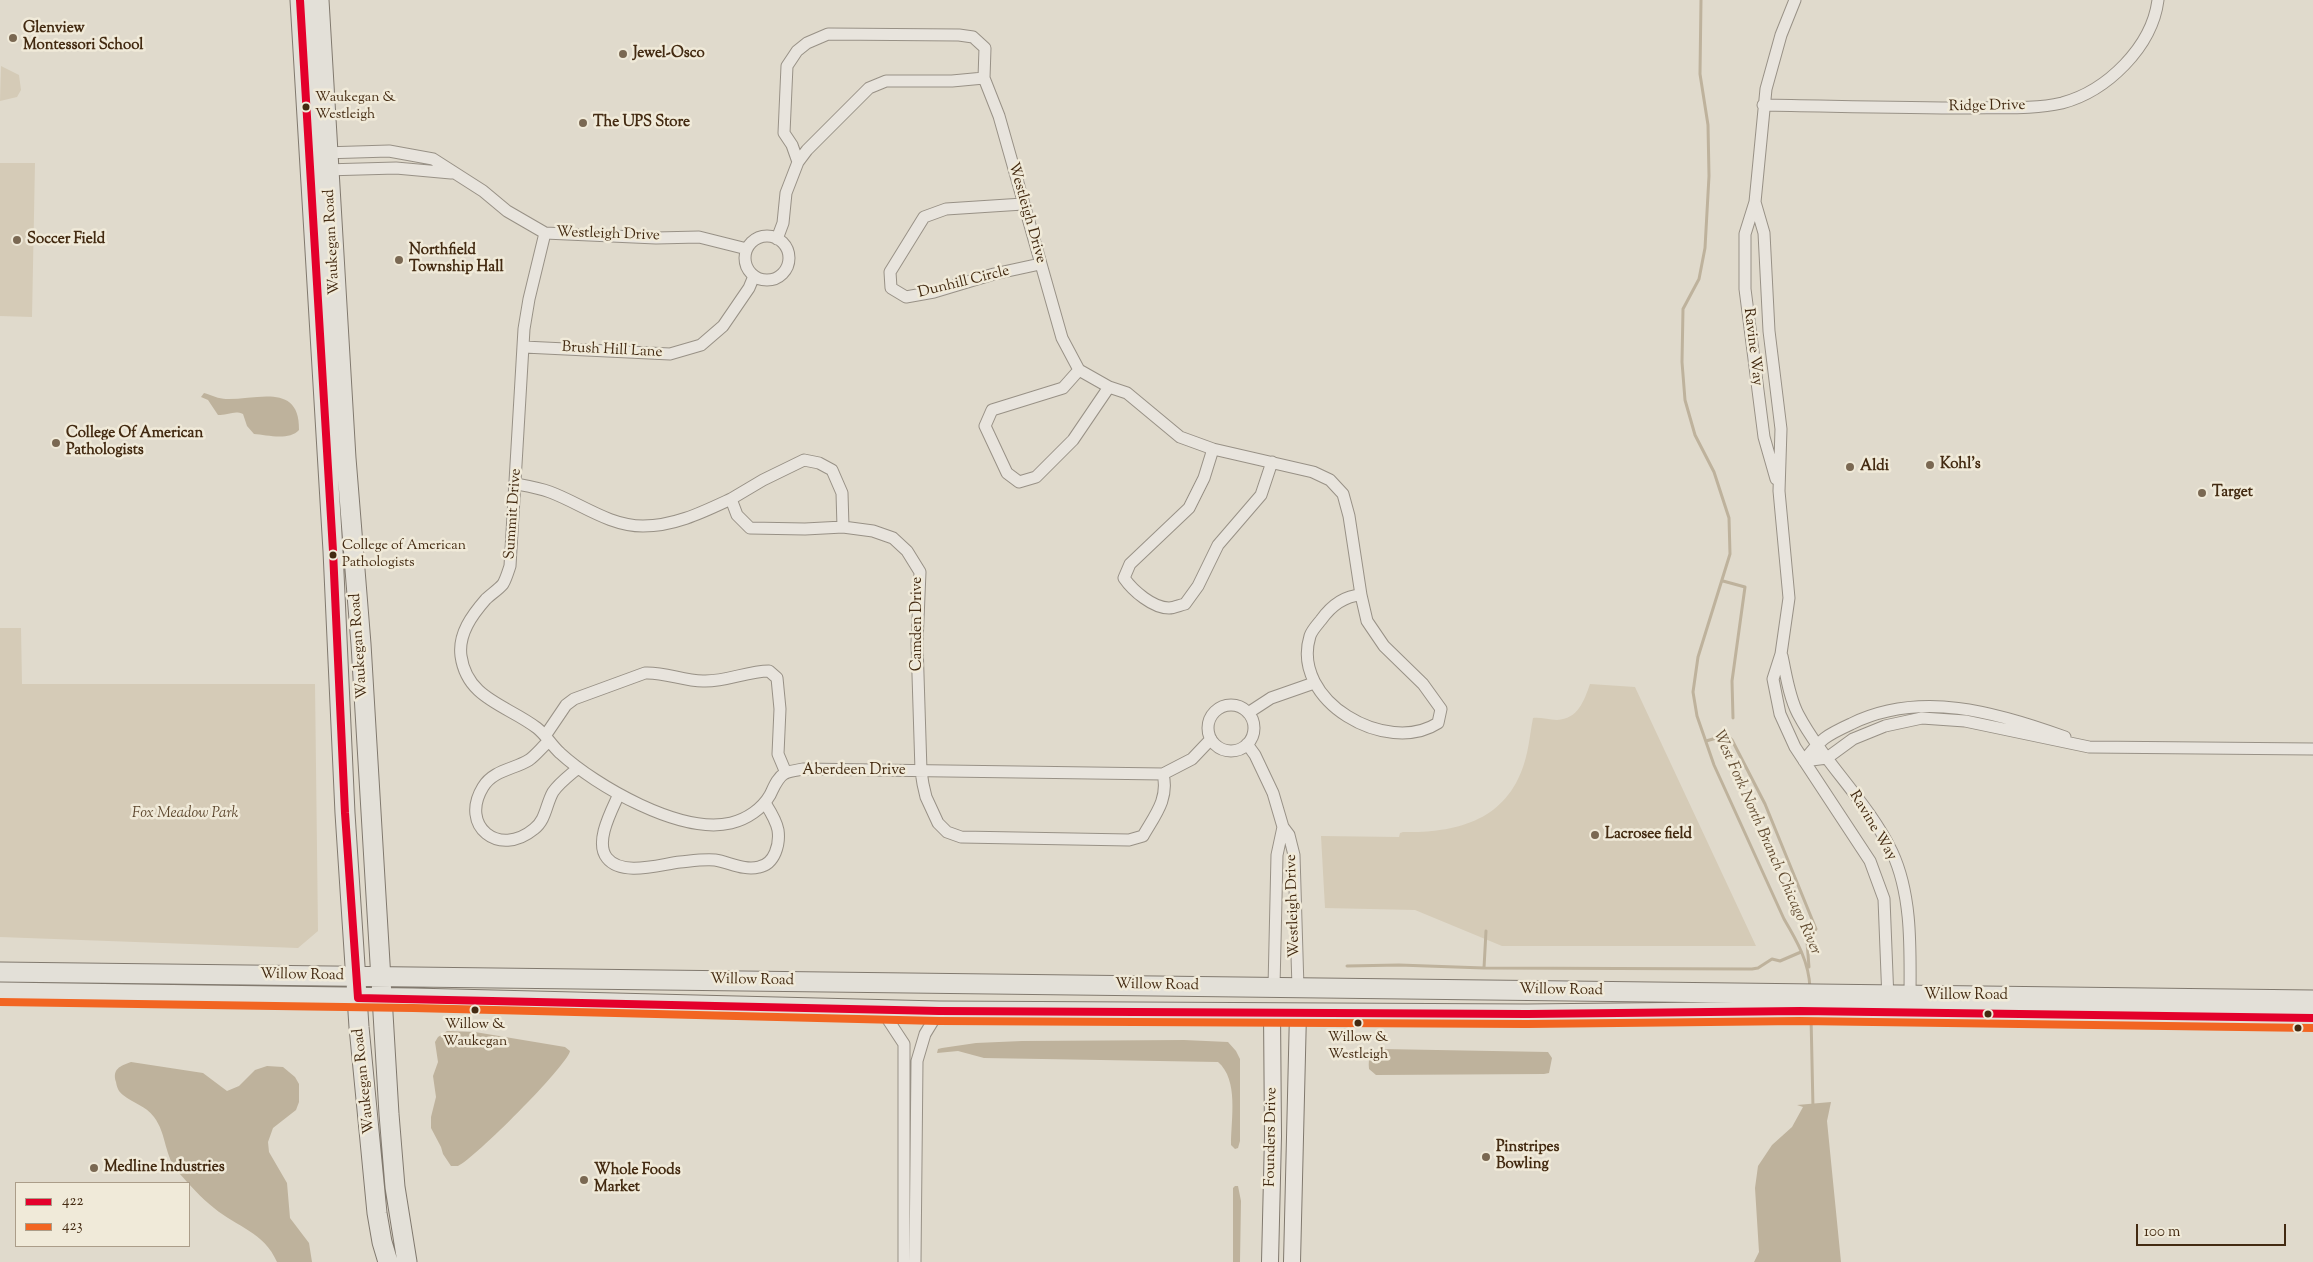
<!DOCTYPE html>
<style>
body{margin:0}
#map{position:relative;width:2313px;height:1262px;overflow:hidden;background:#e0dacc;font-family:"Sorts Mill Goudy",serif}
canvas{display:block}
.legend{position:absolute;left:15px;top:1182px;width:175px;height:65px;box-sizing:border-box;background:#f0ead9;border:1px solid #ab9d89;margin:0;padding:6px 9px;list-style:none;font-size:15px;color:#432a11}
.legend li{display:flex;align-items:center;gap:10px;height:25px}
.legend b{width:25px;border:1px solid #ab9d89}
.scale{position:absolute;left:2136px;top:1224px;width:150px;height:22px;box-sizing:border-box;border:2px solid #432a11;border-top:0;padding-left:6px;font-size:15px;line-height:18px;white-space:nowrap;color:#432a11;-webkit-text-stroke:4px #f0ead9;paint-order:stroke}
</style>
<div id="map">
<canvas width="2313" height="1262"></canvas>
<ul class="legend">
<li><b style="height:6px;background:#e4002b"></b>422</li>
<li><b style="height:6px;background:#f26522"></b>423</li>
</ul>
<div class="scale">100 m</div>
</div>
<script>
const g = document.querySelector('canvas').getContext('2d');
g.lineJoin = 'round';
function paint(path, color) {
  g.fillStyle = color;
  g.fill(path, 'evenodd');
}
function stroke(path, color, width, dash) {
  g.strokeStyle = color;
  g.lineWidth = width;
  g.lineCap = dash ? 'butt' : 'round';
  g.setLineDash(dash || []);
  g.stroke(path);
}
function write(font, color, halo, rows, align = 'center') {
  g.font = font + ' "Sorts Mill Goudy",serif';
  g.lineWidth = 5;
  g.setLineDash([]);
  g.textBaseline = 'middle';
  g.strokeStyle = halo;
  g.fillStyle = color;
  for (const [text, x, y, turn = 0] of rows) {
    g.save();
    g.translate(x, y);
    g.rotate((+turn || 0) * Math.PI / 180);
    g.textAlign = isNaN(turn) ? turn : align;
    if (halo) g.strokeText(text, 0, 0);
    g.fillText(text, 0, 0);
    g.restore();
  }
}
const green = new Path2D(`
 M 1,66 L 19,75 L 21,90 L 17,97 L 0,101 Z
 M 0,163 L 35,163 L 32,317 L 0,316 Z
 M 0,628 L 21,628 L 22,684 L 315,684 L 318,931 L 298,948 L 0,937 Z
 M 1590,684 L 1635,687 L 1756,946 L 1502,946 L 1415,910 L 1325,908 L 1321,836 L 1399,837 L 1400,833 L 1403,832 C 1456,833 1506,821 1524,764 C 1529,749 1530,733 1533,718 C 1540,717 1549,720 1557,720 C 1578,719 1584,701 1590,684 Z`);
const water = new Path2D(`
 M 204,393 C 211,395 219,399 226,399 C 256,400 300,382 299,430 C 289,441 267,435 254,434 L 247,426 L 243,414 C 233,410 228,416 218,415 L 208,400 L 201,397 Z
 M 447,1031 L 475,1032 L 565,1047 L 570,1051 C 567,1066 474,1159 458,1166 C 457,1166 452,1166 451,1166 L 443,1154 L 441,1147 L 431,1128 L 431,1117 L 436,1097 L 433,1076 L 438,1062 L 435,1042 L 438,1037 Z
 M 1184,1040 L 1228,1042 L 1236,1051 L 1240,1059 L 1240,1141 L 1238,1148 L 1235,1149 L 1231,1145 C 1231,1119 1239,1080 1218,1062 L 984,1058 L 958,1051 L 937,1053 L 938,1049 L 942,1048 L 976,1043 L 1022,1041 Z
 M 1381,1049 L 1548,1052 L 1552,1058 L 1549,1073 L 1544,1074 L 1376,1075 L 1369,1069 C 1368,1057 1370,1052 1381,1049 Z
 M 131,1062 L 203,1073 L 227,1091 L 239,1086 L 255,1070 L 267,1066 L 283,1067 L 295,1077 L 299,1084 L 299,1102 L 296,1110 L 273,1128 L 268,1142 L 269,1152 L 287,1183 L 290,1218 L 309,1243 L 312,1262 L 277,1262 C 264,1232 237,1227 214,1208 C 201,1198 190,1185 179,1173 C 164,1157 167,1134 154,1117 C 145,1105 134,1104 123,1095 C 119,1092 117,1088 116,1082 C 112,1069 120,1066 131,1062 Z
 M 1831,1102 L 1827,1121 L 1841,1262 L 1754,1262 L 1759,1252 L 1755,1188 L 1758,1166 L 1772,1145 L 1792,1127 L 1803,1107 L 1797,1105 Z
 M 1235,1186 L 1238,1186 L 1241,1201 L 1240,1262 L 1233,1262 L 1233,1188 Z`);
const stream = new Path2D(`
 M 1701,0 L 1700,74 L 1708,125 L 1709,176 L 1705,248 L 1699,279 L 1683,309 L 1682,362 L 1685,400 L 1695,435 L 1714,472 L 1729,518 L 1730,554 L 1698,657 L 1693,692 L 1697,716 L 1714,765 L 1784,919 C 1797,941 1809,962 1810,988
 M 1723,581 L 1745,587 L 1732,681 L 1733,718
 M 1706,741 L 1727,735 L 1732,740 L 1765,804 L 1816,929 L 1807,942 L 1809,967
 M 1486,931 L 1484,968 L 1752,969 L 1758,968 L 1772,959 L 1780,961 L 1801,952
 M 1347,966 L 1399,965 L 1484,968
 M 1811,1016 L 1813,1108`);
const minor = new Path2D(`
 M 1763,105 C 1831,106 1899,108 1968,108 C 1998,107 2032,110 2062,103 C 2107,91 2152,47 2158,0
 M 323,153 L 389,151 L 433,159 L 483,191 L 507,211 L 545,233 L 656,238 L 699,237 L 747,249
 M 798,162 L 807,150 L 869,88 L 886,81 L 952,81 L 984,78
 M 325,170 L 396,168 L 451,173
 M 1755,202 L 1764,233 L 1769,331 L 1781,429 L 1779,491 L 1789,598 L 1781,654 L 1773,679 L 1780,714 L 1795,747 L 1870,861 L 1884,899 L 1888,1000
 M 1023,204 L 946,209 L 924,217 L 890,272 L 891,288 L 906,297 L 934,292 L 994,274 L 1040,264
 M 545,233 L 529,299 L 524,329 L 510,566 C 508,572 506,579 503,584 C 498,590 491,594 486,599 C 472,615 458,634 461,656 C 467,699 507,705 537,728 C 546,735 552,746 560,753 C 596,786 681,835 731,823 C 747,819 762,809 770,795 C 774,787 777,778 785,773 C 790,771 798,770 803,769 L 1163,774 L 1192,759 L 1211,739
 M745 258a22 22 0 1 1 44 0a22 22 0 1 1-44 0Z
 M 777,239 L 783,223 L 786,193 L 798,162 L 792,145 L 784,133 L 787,66 L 797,51 L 807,43 L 828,34 L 959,35 L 973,37 L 985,48 L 984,78 L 999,116 L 1062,338 L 1079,370 L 1109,387 L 1127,393 L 1180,437 L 1213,449 L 1313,472 L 1330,480 L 1343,494 L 1349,516 L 1361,595 L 1367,621 L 1384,646 L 1423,684 L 1441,709 L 1438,723 C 1387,756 1290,701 1310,636 C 1312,630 1317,625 1321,620 C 1331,606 1343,596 1361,595
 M 524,347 L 670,354 L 701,345 L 723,326 L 749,288 L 754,276
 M 1079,370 L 1063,388 L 992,410 L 985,426 L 1007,473 L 1019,482 L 1036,477 L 1073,440 L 1109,387
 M 1213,449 L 1204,478 L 1189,508 L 1130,564 L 1124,578 C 1133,591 1153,608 1169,608 C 1174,608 1180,605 1185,604 L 1198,586 L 1218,545 L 1261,495 L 1272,462
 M 1776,479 L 1764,437 L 1745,289 L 1745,234 L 1755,202 L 1766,89 L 1781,35 L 1795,0
 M 516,484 C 527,486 539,488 550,492 C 580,503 609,526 643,526 C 675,526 703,512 731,499 L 737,515 L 750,528 L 805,529 L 843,527 L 873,531 L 893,538 L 907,551 L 920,572 L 917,643 L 921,771 L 923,784 L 926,797 L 938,823 L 947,832 L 961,837 L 1129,840 L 1143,836 C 1155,815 1169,799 1163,774
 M 731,499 L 763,480 L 804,460 L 819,463 L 832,470 L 842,493 L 843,527
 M 1782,656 C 1786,674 1789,697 1798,714 C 1824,763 1868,802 1892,852 C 1913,897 1910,953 1910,1001
 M1208 728a23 23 0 1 1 46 0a23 23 0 1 1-46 0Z
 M 1248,713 L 1271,698 L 1314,683
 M 545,736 L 566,705 L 574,699 L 645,673 C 665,672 683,681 703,681 C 726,682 747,671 769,671 L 777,678 L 780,709 L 778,754 L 786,773
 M 549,741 C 542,747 536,755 529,760 C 515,769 493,770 483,787 C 459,826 499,858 534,829 C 546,820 546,804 553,792 C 559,783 570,775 578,768
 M 1247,744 L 1255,755 L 1273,793 L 1283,827 L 1289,835 L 1294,855 L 1298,988
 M 1804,761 L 1827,758 L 1853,739 L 1885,726 L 1922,718 L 1965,721 L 2089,747 L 2313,749
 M 1804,761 C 1820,739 1827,735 1851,724 C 1920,690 1996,712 2065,737
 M 619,794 C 612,810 594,842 607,858 C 622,877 661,864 680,862 C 691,861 703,859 715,860 C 729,862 744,871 759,867 C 775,864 780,844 778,830 C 776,820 770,811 765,803
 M 1274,987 L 1277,855 L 1283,827
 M 881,1009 L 904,1044 L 904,1262
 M 915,1262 L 917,1061 L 925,1034 L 939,1011`);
const secondary = new Path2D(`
 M 1270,1262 L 1273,1136 L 1272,1012
 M 1292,1262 L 1298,1013`);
const primary = new Path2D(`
 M 300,0 L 333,551 L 345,813 L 359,1027 L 377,1213 L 382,1242 L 388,1262
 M 319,0 L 346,458 L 361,644 L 389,1114 L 395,1187 L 407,1262
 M 0,972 L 2313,1000
 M 0,992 L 413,998 L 939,1011 L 1527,1014 L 1800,1011 L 2313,1018`);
const bus1 = new Path2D(`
 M 300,0 L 333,551 L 345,813 L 358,998 L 939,1011 L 1527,1014 L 1800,1011 L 2313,1018`);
const bus2 = new Path2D(`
 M 0,1002 L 413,1008 L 939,1021 L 1527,1024 L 1800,1021 L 2313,1028`);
const markers = [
 [13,38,5,"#7a6852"],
 [623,54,5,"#7a6852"],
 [306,107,4.5,"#432a11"],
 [583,123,5,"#7a6852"],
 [17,240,5,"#7a6852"],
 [399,260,5,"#7a6852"],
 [56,443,5,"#7a6852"],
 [1930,465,5,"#7a6852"],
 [1850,467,5,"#7a6852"],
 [2202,493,5,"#7a6852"],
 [333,555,4.5,"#432a11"],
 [1595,835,5,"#7a6852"],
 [475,1010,4.5,"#432a11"],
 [1988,1014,4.5,"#432a11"],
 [1358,1023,4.5,"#432a11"],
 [2298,1028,4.5,"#432a11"],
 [1486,1157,5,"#7a6852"],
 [94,1168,5,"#7a6852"],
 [584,1180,5,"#7a6852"]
];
const busNames = [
 ["Waukegan &",315,99],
 ["Westleigh",315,116],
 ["College of American",342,547],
 ["Pathologists",342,564],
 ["Willow &",475,1026,"center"],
 ["Waukegan",475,1043,"center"],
 ["Willow &",1358,1039,"center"],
 ["Westleigh",1358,1056,"center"]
];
const poiNames = [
 ["Glenview",23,29],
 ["Montessori School",23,46],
 ["Jewel-Osco",633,54],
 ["The UPS Store",593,123],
 ["Soccer Field",27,240],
 ["Northfield",409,251],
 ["Township Hall",409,268],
 ["College Of American",66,434],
 ["Pathologists",66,451],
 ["Kohl's",1940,465],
 ["Aldi",1860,467],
 ["Target",2212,493],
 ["Lacrosee field",1605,835],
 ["Pinstripes",1496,1148],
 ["Bowling",1496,1165],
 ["Medline Industries",104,1168],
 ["Whole Foods",594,1171],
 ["Market",594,1188]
];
const streetNames = [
 ["Ridge Drive",1987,107,-1],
 ["Westleigh Drive",1026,213,74],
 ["Westleigh Drive",608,235,2],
 ["Waukegan Road",333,242,-93],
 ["Dunhill Circle",964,283,-14],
 ["Ravine Way",1752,347,83],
 ["Brush Hill Lane",612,351,3],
 ["Summit Drive",514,514,-86],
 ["Camden Drive",918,624,-90],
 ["Waukegan Road",360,646,-94],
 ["Aberdeen Drive",854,771],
 ["Ravine Way",1872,826,59],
 ["Westleigh Drive",1294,906,-92],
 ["Willow Road",302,976,1],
 ["Willow Road",752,981,1],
 ["Willow Road",1157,986,1],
 ["Willow Road",1561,991,1],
 ["Willow Road",1966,996],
 ["Waukegan Road",365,1081,-96],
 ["Founders Drive",1272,1137,-89]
];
const parkNames = [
 ["Fox Meadow Park",185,814]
];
const waterNames = [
 ["West Fork North Branch Chicago River",1766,843,66]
];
paint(green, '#d5cbb7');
paint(water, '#beb29c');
stroke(stream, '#beb29c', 3);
stroke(minor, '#989186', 13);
stroke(secondary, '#81796e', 18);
stroke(primary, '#81796e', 21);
stroke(minor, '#e8e4dd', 11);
stroke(secondary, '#e8e4dd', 16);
stroke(primary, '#e3e0d8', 19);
stroke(bus1, '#e4002b', 8);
stroke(bus2, '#f26522', 8);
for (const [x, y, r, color] of markers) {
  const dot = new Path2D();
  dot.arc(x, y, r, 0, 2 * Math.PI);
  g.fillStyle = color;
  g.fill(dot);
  stroke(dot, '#f0ead9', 2);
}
write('14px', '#432a11', '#f0ead9', busNames, 'left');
write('bold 15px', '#432a11', '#f0ead9', poiNames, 'left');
write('15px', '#432a11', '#f0ead9', streetNames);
write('italic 15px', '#5e482f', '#f0ead9', parkNames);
write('italic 16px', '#644e34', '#f0ead9', waterNames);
</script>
